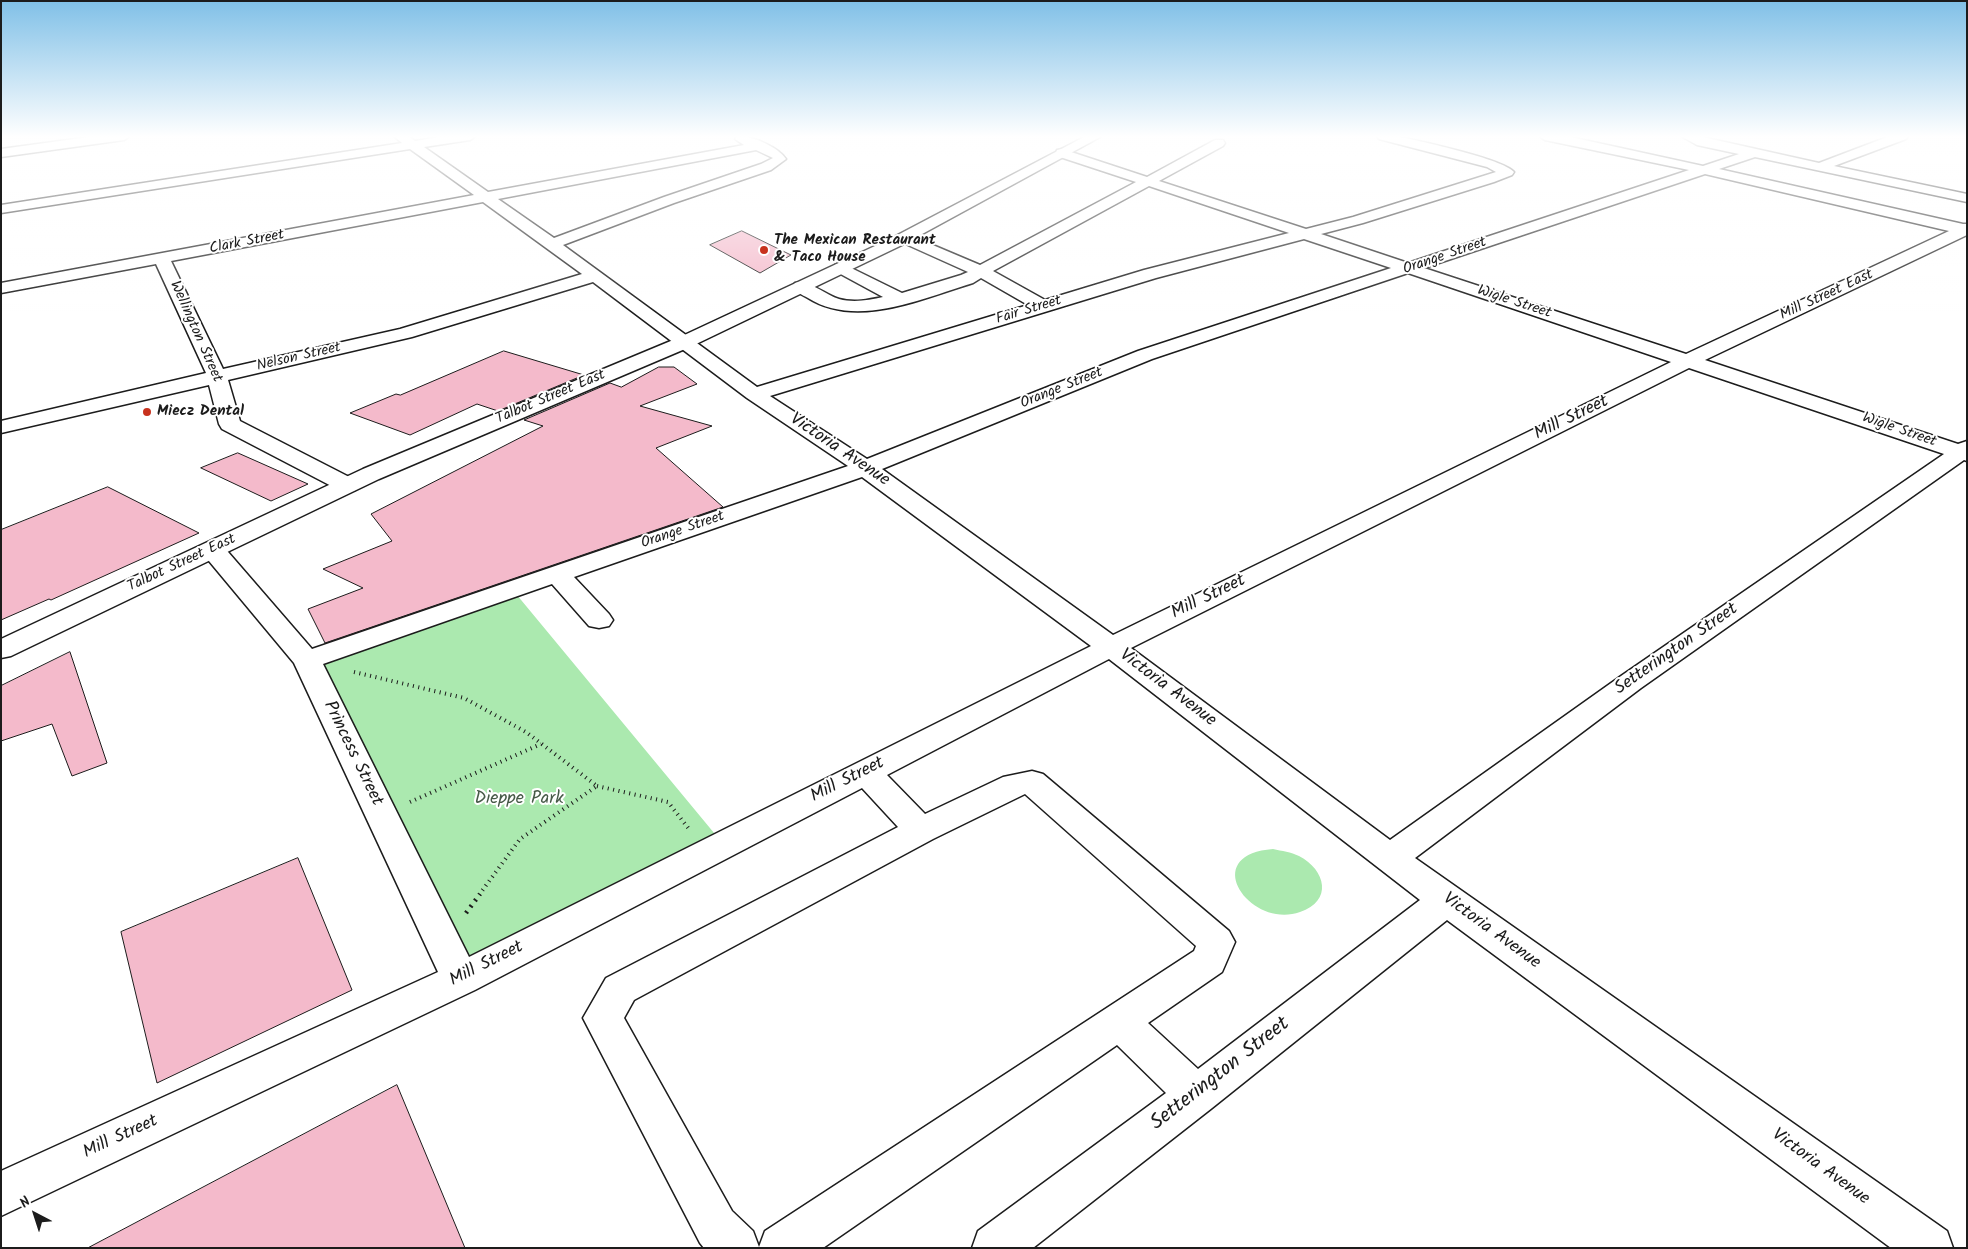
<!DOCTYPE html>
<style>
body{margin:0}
#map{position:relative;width:1968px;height:1249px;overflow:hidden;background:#fff;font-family:Kalam,sans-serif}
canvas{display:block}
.frame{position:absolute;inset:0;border:2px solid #1c1c1c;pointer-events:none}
.north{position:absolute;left:10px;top:1189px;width:50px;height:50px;-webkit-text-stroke:4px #fff;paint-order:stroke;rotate:320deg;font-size:14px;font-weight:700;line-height:20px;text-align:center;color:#1c1c1c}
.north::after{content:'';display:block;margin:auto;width:18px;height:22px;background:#1c1c1c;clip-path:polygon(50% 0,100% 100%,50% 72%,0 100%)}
</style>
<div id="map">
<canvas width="1968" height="1249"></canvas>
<div class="frame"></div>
<div class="north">N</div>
</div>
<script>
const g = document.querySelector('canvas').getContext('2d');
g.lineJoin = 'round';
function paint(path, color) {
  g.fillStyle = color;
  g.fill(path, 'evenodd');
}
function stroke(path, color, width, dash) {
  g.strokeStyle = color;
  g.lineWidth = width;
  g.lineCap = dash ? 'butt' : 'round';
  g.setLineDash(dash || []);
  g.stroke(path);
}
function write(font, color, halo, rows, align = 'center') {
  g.font = font + ' Kalam,sans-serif';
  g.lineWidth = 4;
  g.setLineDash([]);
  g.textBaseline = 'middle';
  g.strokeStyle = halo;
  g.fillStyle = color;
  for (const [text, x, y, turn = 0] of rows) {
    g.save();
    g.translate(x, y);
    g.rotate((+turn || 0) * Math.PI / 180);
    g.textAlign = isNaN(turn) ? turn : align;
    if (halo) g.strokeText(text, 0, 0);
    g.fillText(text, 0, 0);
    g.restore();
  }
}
const green = new Path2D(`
 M 512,589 L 724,845 L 461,979 L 307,660 Z
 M 1273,849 C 1282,851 1291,852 1299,856 C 1326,870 1333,901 1300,912 C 1251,930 1197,855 1273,849 Z`);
const building = new Path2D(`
 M 742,231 L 791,255 L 760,273 L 710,245 Z
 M 504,351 L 584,375 L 498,411 L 477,404 L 410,435 L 350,413 L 396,394 L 400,395 Z
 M 659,367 L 674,367 L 697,384 L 640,406 L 712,426 L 656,448 L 723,507 L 325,643 L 308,609 L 363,588 L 323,569 L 392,541 L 371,514 L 543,426 L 524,420 L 610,383 L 621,387 Z
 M 238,453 L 308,484 L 271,501 L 201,468 Z
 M 108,487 L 199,533 L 51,600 L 49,599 L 1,620 L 1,530 Z
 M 70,652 L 107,763 L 72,776 L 52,724 L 1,741 L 1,686 Z
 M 298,858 L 352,990 L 157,1083 L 121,932 Z
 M 397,1085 L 465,1248 L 88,1248 Z`);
const pathFar1 = new Path2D(`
 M 354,672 L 464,698 L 526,732 L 597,786 L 520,839 L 479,895
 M 597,786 L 668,802 L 689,829
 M 410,802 L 541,744`);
const path = new Path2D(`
 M 466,913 L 480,894`);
const minor = new Path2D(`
 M 96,136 L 130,136 L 124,140 L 1,157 L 1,149 Z
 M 394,136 L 408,136 L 415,141 L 445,136 L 476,136 L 470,140 L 424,147 L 488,192 L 744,145 L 735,139 L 738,136 C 753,136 778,147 786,159 L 771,170 L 674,203 L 563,245 L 757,387 L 1028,305 L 981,278 L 973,283 C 923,298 857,329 808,298 C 802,295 796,292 793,287 L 795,283 C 810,280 825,295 839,299 C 854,303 869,300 883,297 L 835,271 L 833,268 L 835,265 L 841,263 L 902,293 L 961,275 L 968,272 L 899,241 L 896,238 L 899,235 L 909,235 L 980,265 L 1136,182 L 1057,156 L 1056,153 L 1057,150 L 1062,149 L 1147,177 L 1215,140 L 1223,140 L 1225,143 L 1223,146 L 1159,181 L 1306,229 L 1353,217 L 1496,172 L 1487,167 L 1379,139 L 1377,136 C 1384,136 1393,135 1400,137 C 1420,141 1503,159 1514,172 L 1512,175 L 1494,182 L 1363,223 L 1321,234 L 1408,263 L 1689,170 L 1545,140 L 1539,136 L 1566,136 L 1703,166 L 1739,154 L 1697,145 L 1681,136 L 1698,136 L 1819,163 L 1890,136 L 1908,136 L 1906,139 L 1834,166 L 1967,194 L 1967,202 L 1755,157 L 1719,169 L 1963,224 L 1967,224 L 1967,235 L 1705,360 L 1958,444 L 1967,441 L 1967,461 L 1964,460 L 1641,688 L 1415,858 L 1947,1231 L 1953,1248 L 1891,1248 L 1447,920 L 1212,1108 L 1033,1248 L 972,1248 L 978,1231 L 1166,1093 L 1117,1045 L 823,1248 L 704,1248 L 700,1243 L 583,1018 L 606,978 L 898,827 L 862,788 L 475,990 L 1,1216 L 1,1171 L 438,972 L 294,663 L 204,555 L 200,550 L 204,545 L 213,542 L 222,545 L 312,649 L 848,466 L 747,398 L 593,282 L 412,337 L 228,380 L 240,421 L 355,480 L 359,485 L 355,490 L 347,492 L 339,490 L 222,429 L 219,424 L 209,385 L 1,433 L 1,421 L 206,373 L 156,264 L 1,293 L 1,283 L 474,195 L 410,149 L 1,213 L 1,205 L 402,143 ZM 756,150 L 773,158 L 761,164 L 664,197 L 554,238 L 498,199 ZM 1705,174 L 1949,231 L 1686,354 L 1424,268 ZM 1149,186 L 1289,233 L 1144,270 L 1045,300 L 993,271 ZM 483,202 L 582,274 L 400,329 L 223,369 L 171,261 ZM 1304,239 L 1391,268 L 1138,351 L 867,459 L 770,396 L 1156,278 ZM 1408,273 L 1671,362 L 1113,635 L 882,469 L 1152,359 ZM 1689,368 L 1944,454 L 1621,676 L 1390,840 L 1131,648 ZM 862,477 L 1091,646 L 469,957 L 323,664 L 552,584 L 589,626 L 599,628 L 609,626 L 613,620 L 609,614 L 574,577 ZM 1109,659 L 1420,900 L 1198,1069 L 1148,1023 L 1222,972 L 1235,942 L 1229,931 L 1043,774 L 1032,771 L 1003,777 L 925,814 L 887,775 ZM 1025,794 L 1196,946 L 1194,951 L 765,1231 L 759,1247 L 753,1231 L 732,1211 L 624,1018 L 634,1000 L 933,839 Z`);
const major = new Path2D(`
 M 1086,136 L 1102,136 L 902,245 L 692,346 L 379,479 L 11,656 L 1,658 L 1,639 L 363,469 L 678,338 L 890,239 Z`);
const markers = [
 [764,250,5,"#c8321e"],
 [147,412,5,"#c8321e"]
];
const farPoinames = [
 ["The Mexican Restaurant",774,241],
 ["& Taco House",774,258],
 ["Miecz Dental",157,412]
];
const farStreetnames = [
 ["Clark Street",247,243,-11],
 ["Orange Street",1445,257,-19],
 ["Mill Street East",1827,296,-25],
 ["Wigle Street",1514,303,18],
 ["Fair Street",1029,311,-17],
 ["Wellington Street",195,332,66],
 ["Nelson Street",299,358,-13],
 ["Orange Street",1062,389,-22],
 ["Talbot Street East",551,398,-23],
 ["Wigle Street",1899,431,19],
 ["Orange Street",683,531,-19],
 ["Talbot Street East",182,564,-25]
];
const streetNames = [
 ["Mill Street",1572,419,-26],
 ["Victoria Avenue",839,451,34],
 ["Mill Street",1209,598,-26],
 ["Setterington Street",1677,650,-35],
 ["Victoria Avenue",1167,689,37],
 ["Princess Street",352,754,64],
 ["Mill Street",848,781,-27],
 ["Victoria Avenue",1491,932,36],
 ["Mill Street",487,965,-27],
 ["Mill Street",121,1138,-25],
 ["Victoria Avenue",1820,1168,36]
];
const parkNames = [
 ["Dieppe Park",519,800]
];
const nearStreetnames = [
 ["Setterington Street",1221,1075,-38]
];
paint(green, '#abe9af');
paint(building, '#f4bacb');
stroke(building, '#1c1c1c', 1);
stroke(minor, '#1c1c1c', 3);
stroke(major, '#1c1c1c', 3);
stroke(pathFar1, '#1c1c1c', 4, [1, 4.5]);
stroke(path, '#1c1c1c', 4.5, [2, 5.5]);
paint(minor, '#fff');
paint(major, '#fff');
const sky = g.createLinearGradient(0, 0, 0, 311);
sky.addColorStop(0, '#80c0e7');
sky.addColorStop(0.44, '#fff');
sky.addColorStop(1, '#ffffff00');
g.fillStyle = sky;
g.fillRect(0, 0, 1968, 311);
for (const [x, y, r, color] of markers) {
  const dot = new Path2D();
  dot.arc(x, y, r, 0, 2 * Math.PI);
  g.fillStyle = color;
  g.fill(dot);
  stroke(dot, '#fff', 2);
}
write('bold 15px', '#1c1c1c', '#fff', farPoinames, 'left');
write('15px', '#1c1c1c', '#fff', farStreetnames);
write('18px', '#1c1c1c', '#fff', streetNames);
write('18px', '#475a48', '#fff', parkNames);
write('21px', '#1c1c1c', '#fff', nearStreetnames);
</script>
